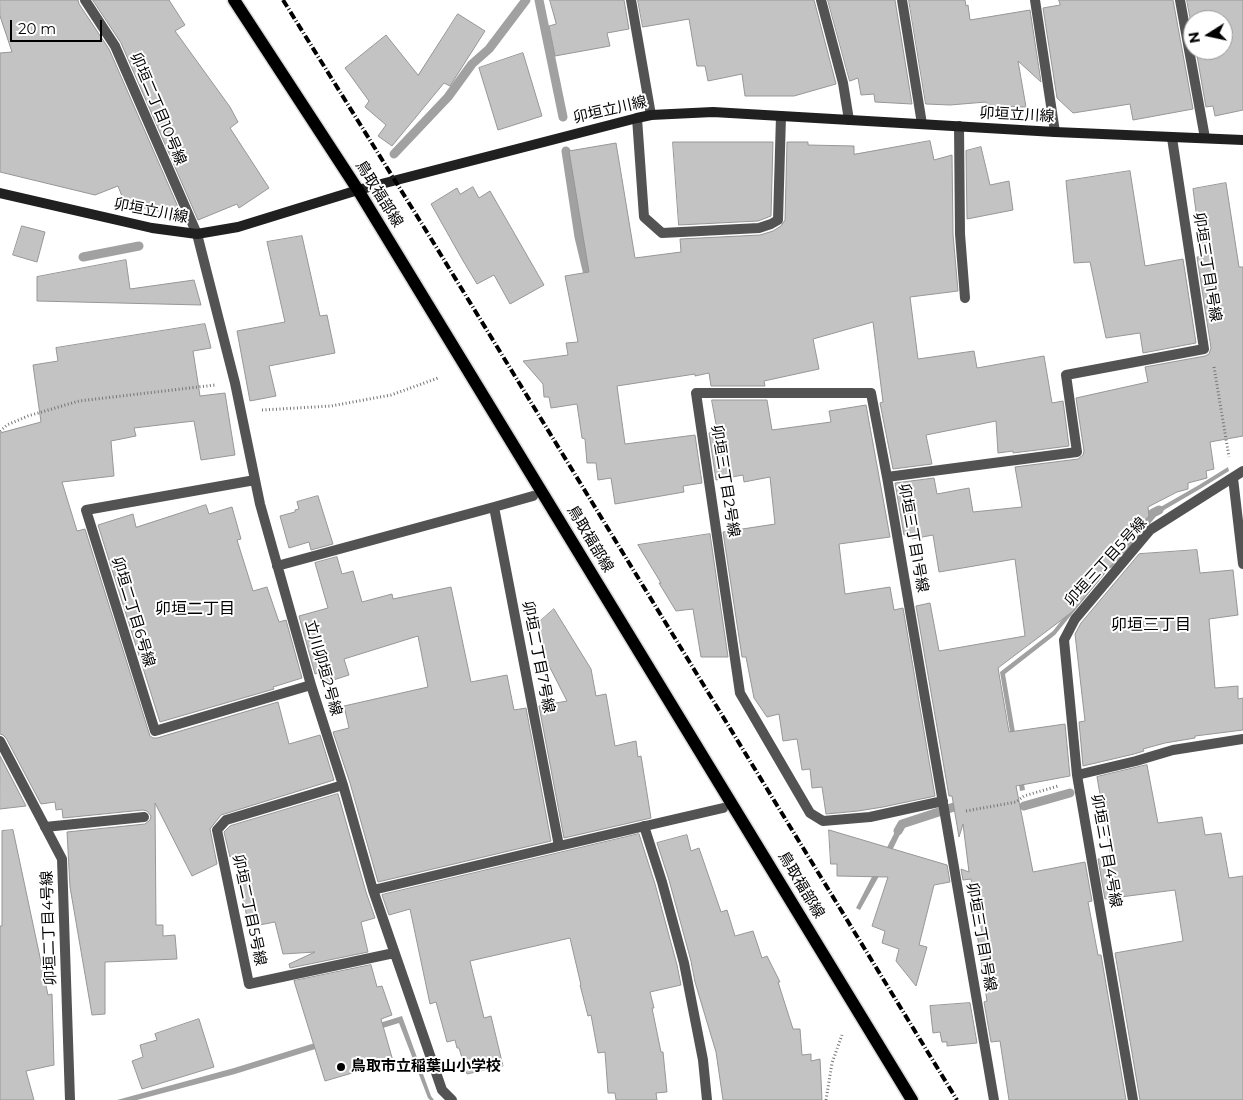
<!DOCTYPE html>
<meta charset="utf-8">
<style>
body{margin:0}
#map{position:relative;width:1243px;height:1100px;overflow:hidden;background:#fff;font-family:Montserrat,sans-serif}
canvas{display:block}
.north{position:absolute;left:1183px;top:10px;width:50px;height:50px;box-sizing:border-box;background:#fff;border:1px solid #999;border-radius:50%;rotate:260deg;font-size:14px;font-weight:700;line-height:20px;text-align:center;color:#000}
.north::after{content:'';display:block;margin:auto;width:18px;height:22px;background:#000;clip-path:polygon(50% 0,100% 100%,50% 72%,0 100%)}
.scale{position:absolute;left:10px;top:20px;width:92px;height:22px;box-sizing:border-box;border:2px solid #000;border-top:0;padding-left:6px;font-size:15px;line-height:18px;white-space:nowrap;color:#000;-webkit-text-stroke:4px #fff;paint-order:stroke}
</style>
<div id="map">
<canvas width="1243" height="1100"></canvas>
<div class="north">N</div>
<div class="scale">20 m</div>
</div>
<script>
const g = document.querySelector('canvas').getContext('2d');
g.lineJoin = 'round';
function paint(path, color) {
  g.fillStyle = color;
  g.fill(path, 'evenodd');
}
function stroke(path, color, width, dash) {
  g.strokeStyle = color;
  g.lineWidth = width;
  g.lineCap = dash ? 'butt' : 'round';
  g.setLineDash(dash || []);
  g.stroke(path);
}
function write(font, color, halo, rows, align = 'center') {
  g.font = font + ' Montserrat,"Noto Sans JP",sans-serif';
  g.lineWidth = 4;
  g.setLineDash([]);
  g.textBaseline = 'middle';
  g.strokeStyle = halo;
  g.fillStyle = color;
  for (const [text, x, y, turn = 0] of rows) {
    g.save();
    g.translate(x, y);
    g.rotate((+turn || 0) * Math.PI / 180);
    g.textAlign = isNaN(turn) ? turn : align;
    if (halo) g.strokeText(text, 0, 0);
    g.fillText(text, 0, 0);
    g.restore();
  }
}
const water = new Path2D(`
 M 1228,467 L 1229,471 L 1200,489 L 1152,517 L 1150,513 L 1199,485 Z
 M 1115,561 L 1055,635 L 1005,674 L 1025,790 L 1020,791 L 1000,672 L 1053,631 L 1079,598 Z
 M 900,822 L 906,822 L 883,869 L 860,910 L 856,908 Z
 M 402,1016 L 431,1096 L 434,1100 L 430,1100 L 428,1098 L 399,1023 L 235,1074 L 137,1100 L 117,1100 L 234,1068 Z`);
const stream = new Path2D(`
 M 539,0 L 563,117
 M 566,151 L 579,237 L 590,283
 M 394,154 L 448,97 L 472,64 L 489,49 L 526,0
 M 83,257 L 139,246
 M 1109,564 L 1153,513 L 1159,510
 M 1024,806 L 1070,793
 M 898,831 L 902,824 L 954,807 L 965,805`);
const building = new Path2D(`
 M 0,0 L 78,0 L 79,4 L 109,49 L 182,216 L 125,204 L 118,186 L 95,195 L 0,172 L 0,53 L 12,52 L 0,16 Z
 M 93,0 L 169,0 L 185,25 L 175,31 L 230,107 L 238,122 L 230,128 L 269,188 L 239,208 L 237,204 L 198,220 L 121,43 Z
 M 550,0 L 624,0 L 629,29 L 607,33 L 610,46 L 555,56 L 549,26 L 556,24 Z
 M 638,0 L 814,0 L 836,84 L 794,96 L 745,96 L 742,74 L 708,81 L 705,66 L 697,66 L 689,19 L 643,27 Z
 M 828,0 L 895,0 L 912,104 L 875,102 L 874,94 L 861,95 L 858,78 L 850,81 Z
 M 909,0 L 965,0 L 966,6 L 968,5 L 970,20 L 1030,10 L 1041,82 L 1018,61 L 1026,107 L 987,106 L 986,102 L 950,105 L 926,104 Z
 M 1059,0 L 1173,0 L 1193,109 L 1133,120 L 1130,104 L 1073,113 L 1057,98 L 1043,8 L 1060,5 Z
 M 1187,0 L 1243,0 L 1243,110 L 1215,116 L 1213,106 L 1206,107 L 1196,50 L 1223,50 L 1223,20 L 1193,20 L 1193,33 Z
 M 458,14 L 485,31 L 450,86 L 444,83 L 392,146 L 378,136 L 386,125 L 365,107 L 369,101 L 345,68 L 386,35 L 418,75 Z
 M 523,53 L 542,116 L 498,130 L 479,68 Z
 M 930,141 L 934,160 L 952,155 L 953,234 L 958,291 L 910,297 L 918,359 L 974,351 L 977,368 L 1044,356 L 1052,403 L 1063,401 L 1069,446 L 1013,453 L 1013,451 L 998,453 L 996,421 L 926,435 L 932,464 L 893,469 L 880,403 L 883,402 L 873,322 L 813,339 L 819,369 L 764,381 L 765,386 L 711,386 L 709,373 L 695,376 L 695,374 L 617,386 L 625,444 L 695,435 L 702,483 L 683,486 L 684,492 L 615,504 L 611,478 L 598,480 L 596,463 L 587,463 L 585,439 L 582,438 L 577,404 L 551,408 L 549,397 L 544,397 L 543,384 L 523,361 L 568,355 L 566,343 L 578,342 L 565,276 L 589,272 L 569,151 L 616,143 L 635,258 L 681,252 L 680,239 L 760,235 L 773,231 L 781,226 L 785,220 L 787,142 L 808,142 L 808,145 L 854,146 L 854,154 Z
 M 673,142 L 773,142 L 771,216 L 758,221 L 679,225 Z
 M 981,147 L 990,185 L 1009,181 L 1013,210 L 967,219 L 966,151 Z
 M 1130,171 L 1145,266 L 1183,259 L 1196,343 L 1143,353 L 1140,333 L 1106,338 L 1090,262 L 1074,263 L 1066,181 Z
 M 1226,183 L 1239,267 L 1243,267 L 1243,436 L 1210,442 L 1214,469 L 1206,471 L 1207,478 L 1188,483 L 1188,489 L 1177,492 L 1148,507 L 1149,516 L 1108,556 L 1120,555 L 1072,612 L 998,668 L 1009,732 L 1065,724 L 1070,776 L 1016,786 L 1033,872 L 1085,862 L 1092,901 L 1088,902 L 1098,955 L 1101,955 L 1126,1100 L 1009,1100 L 1000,1041 L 991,1042 L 984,1002 L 987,1001 L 977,933 L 982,932 L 971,879 L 963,880 L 961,869 L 969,872 L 963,824 L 959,837 L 952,796 L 949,796 L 916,606 L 930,603 L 939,651 L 1025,636 L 1015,559 L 939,572 L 933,535 L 912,539 L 911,533 L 904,535 L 895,483 L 934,478 L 937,494 L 969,488 L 973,512 L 1022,507 L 1015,467 L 1078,459 L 1083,455 L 1084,451 L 1076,398 L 1148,382 L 1145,367 L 1205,356 L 1209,354 L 1211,348 L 1197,257 L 1202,256 L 1193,189 Z
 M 473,187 L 479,198 L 490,191 L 544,285 L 510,304 L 494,275 L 477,284 L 462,259 L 431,204 L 457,188 L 460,194 Z
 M 22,226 L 45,232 L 37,262 L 13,255 Z
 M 302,236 L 320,316 L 327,315 L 335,353 L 269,366 L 276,396 L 250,401 L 237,331 L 285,322 L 267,242 Z
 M 126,260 L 130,289 L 194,280 L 201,305 L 37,301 L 37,277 Z
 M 205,324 L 211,348 L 193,351 L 200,396 L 225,393 L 235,455 L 201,460 L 194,421 L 134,428 L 136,436 L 111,441 L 114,476 L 62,482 L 77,531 L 85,529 L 150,736 L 153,738 L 157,738 L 278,702 L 289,744 L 320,735 L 334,780 L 221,815 L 210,829 L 217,864 L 192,876 L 155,803 L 156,925 L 163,925 L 163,936 L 175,935 L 177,959 L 105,962 L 105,1014 L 92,1015 L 70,887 L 67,832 L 145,824 L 150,820 L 151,816 L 147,811 L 143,810 L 63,818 L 62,809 L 56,810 L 55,802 L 41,804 L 6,738 L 3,735 L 0,734 L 0,433 L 41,422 L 33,365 L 58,361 L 56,348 Z
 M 712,400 L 767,400 L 772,430 L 831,422 L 829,411 L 866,405 L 890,537 L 839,544 L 845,594 L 890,587 L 894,610 L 903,608 L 935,796 L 883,807 L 858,811 L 826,814 L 822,787 L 812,788 L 810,769 L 802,770 L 797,739 L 783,741 L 779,714 L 767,717 L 754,698 L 746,657 L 742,657 L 723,532 L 775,524 L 770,477 L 744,482 L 743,475 L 716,480 L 709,433 L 717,432 Z
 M 318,496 L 333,544 L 311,550 L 309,542 L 289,548 L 280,516 L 295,512 L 295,510 L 299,509 L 297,502 Z
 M 206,505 L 209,514 L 232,507 L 241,539 L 237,540 L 253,591 L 267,587 L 279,622 L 286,620 L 302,678 L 273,687 L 274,689 L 160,722 L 98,525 L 133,514 L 136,527 Z
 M 710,534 L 728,657 L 701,657 L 693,609 L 676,611 L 659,583 L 661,583 L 638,545 Z
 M 1197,550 L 1200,573 L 1233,570 L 1238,615 L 1209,619 L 1215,688 L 1238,686 L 1238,699 L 1243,698 L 1243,730 L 1195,736 L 1195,738 L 1165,743 L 1143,749 L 1144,751 L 1134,754 L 1083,766 L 1079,722 L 1085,721 L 1075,634 L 1081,623 L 1139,554 Z
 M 337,557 L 342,574 L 353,571 L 362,602 L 392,594 L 393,599 L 451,587 L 471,682 L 507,675 L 514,710 L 526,708 L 551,841 L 378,882 L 350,783 L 333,732 L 349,728 L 344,706 L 428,687 L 418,636 L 344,659 L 349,675 L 324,683 L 322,672 L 315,674 L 299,616 L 328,608 L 315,563 Z
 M 554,609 L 591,669 L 596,696 L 606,694 L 615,746 L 636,741 L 638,757 L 641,756 L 651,818 L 564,838 L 539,706 L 567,701 L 542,652 L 546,649 L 538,637 L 542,635 L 536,625 Z
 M 0,756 L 26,806 L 0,809 Z
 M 1147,765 L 1158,823 L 1202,817 L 1205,835 L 1221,833 L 1229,878 L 1243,876 L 1243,1100 L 1140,1100 L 1115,953 L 1183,941 L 1175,890 L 1105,899 L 1098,859 L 1111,857 L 1097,777 Z
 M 338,794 L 366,892 L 375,918 L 361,922 L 368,952 L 290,968 L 289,964 L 315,952 L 283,954 L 275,922 L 249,927 L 234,855 L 230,857 L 224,832 L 230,826 Z
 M 13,830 L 48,995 L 52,994 L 54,1065 L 26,1071 L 34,1100 L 0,1100 L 0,926 L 2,926 L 2,831 Z
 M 829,830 L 947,865 L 950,882 L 934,885 L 919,945 L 927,947 L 916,986 L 896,961 L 899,949 L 882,943 L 885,931 L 872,926 L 888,877 L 837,876 L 837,864 L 831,864 Z
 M 639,834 L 655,884 L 677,965 L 681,985 L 650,992 L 654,1008 L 652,1008 L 661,1052 L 663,1052 L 667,1092 L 656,1093 L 657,1100 L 616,1100 L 615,1093 L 608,1093 L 605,1052 L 598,1053 L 591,1015 L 588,1016 L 580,985 L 581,985 L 570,938 L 470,961 L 484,1018 L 491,1016 L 503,1066 L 467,1074 L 459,1048 L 457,1048 L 455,1040 L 447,1042 L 436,1002 L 430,1004 L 410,909 L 389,915 L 382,895 Z
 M 687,835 L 691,851 L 699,848 L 721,912 L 727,910 L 735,936 L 753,931 L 762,958 L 767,956 L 780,982 L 778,982 L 793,1029 L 800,1029 L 802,1055 L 811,1054 L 811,1061 L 820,1059 L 822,1100 L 723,1100 L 716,1052 L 695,982 L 691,961 L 669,880 L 657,843 Z
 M 371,965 L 377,987 L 382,986 L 392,1015 L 381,1019 L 393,1061 L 325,1081 L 294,981 Z
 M 970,1003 L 977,1043 L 947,1046 L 947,1042 L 942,1042 L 940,1032 L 933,1033 L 930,1006 Z
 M 199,1019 L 214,1067 L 142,1089 L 132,1061 L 143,1057 L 140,1045 L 157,1040 L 155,1034 Z`);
const path = new Path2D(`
 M 1214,367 L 1229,457
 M 262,410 L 331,406 L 391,395 L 438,378
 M 0,431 L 7,425 L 28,416 L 79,401 L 215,385
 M 966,811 L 1016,802 L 1024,796 L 1058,786
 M 826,1100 L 832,1063 L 842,1035`);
const lane = new Path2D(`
 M 959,126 L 960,234 L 965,298
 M 45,827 L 144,817`);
const street = new Path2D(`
 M 85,0 L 115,46 L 197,234 L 235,383 L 260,504 L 311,685 L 343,785 L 373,890 L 442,1090 L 452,1100
 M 631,0 L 651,115
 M 821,0 L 843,83 L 849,120
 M 902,0 L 922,124
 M 1035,0 L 1055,132
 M 1180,0 L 1205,138
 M 637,118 L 644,217 L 662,233 L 759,228 L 771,224 L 778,220 L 781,116
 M 887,477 L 871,393 L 696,393 L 740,693 L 810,813 L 823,821 L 870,817 L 943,801
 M 1233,478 L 1243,564
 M 255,480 L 86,510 L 155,731 L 311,685
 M 494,507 L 533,496
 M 277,566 L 494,507 L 559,846 L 373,890
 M 0,741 L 62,859 L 70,1100
 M 1077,775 L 1064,640 L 1075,619 L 1150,530 L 1243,471
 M 343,785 L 226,820 L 217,830 L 249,984 L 394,953
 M 644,826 L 662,882 L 684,963 L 703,1060 L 707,1100
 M 559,846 L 723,808
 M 994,1100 L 887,477 L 1077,452 L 1066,375 L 1204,349 L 1172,138
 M 1133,1100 L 1077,775 L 1136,761 L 1173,750 L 1243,739`);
const secondary = new Path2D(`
 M 0,193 L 152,228 L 197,234 L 238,227 L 358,190 L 637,118 L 651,115 L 713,112 L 1055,132 L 1243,140`);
const primary = new Path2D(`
 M 234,0 L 358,190 L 912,1100`);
const rail = new Path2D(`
 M 283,0 L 430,237 L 957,1100`);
const markers = [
 [341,1067,5,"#000"]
];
const streetNames = [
 ["卯垣二丁目10号線",158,109,67],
 ["卯垣立川線",610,110,-13],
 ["卯垣立川線",1017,115,3],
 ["鳥取福部線",379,194,58],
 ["卯垣立川線",151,211,11],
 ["卯垣三丁目1号線",1207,267,81],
 ["卯垣三丁目2号線",725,481,81],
 ["卯垣三丁目1号線",913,538,80],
 ["鳥取福部線",590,539,59],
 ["卯垣三丁目5号線",1106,562,-48],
 ["卯垣二丁目6号線",133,612,73],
 ["卯垣二丁目7号線",538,657,79],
 ["立川卯垣2号線",323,668,74],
 ["卯垣三丁目4号線",1106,851,80],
 ["鳥取福部線",801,885,59],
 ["卯垣二丁目5号線",249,910,78],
 ["卯垣二丁目4号線",49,928,-92],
 ["卯垣三丁目1号線",981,937,80]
];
const poiNames = [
 ["鳥取市立稲葉山小学校",351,1067]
];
const neighbourhoodNames = [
 ["卯垣二丁目",195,609],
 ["卯垣三丁目",1151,625]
];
paint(water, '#a1a1a1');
stroke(stream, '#a1a1a1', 9);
paint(building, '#c3c3c3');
stroke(building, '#979797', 1);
stroke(primary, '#dbdbdb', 15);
stroke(path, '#757575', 3, [1, 2.5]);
stroke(lane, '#535353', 10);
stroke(street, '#535353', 10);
stroke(secondary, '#202020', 10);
stroke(primary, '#000', 12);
stroke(rail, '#000', 4, [8, 2.5, 1, 2.5]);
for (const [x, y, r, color] of markers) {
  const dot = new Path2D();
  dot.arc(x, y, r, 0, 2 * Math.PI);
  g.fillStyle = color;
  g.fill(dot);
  stroke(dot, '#fff', 2);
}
write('15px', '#000', '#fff', streetNames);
write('bold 15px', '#000', '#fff', poiNames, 'left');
write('16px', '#000', '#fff', neighbourhoodNames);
</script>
